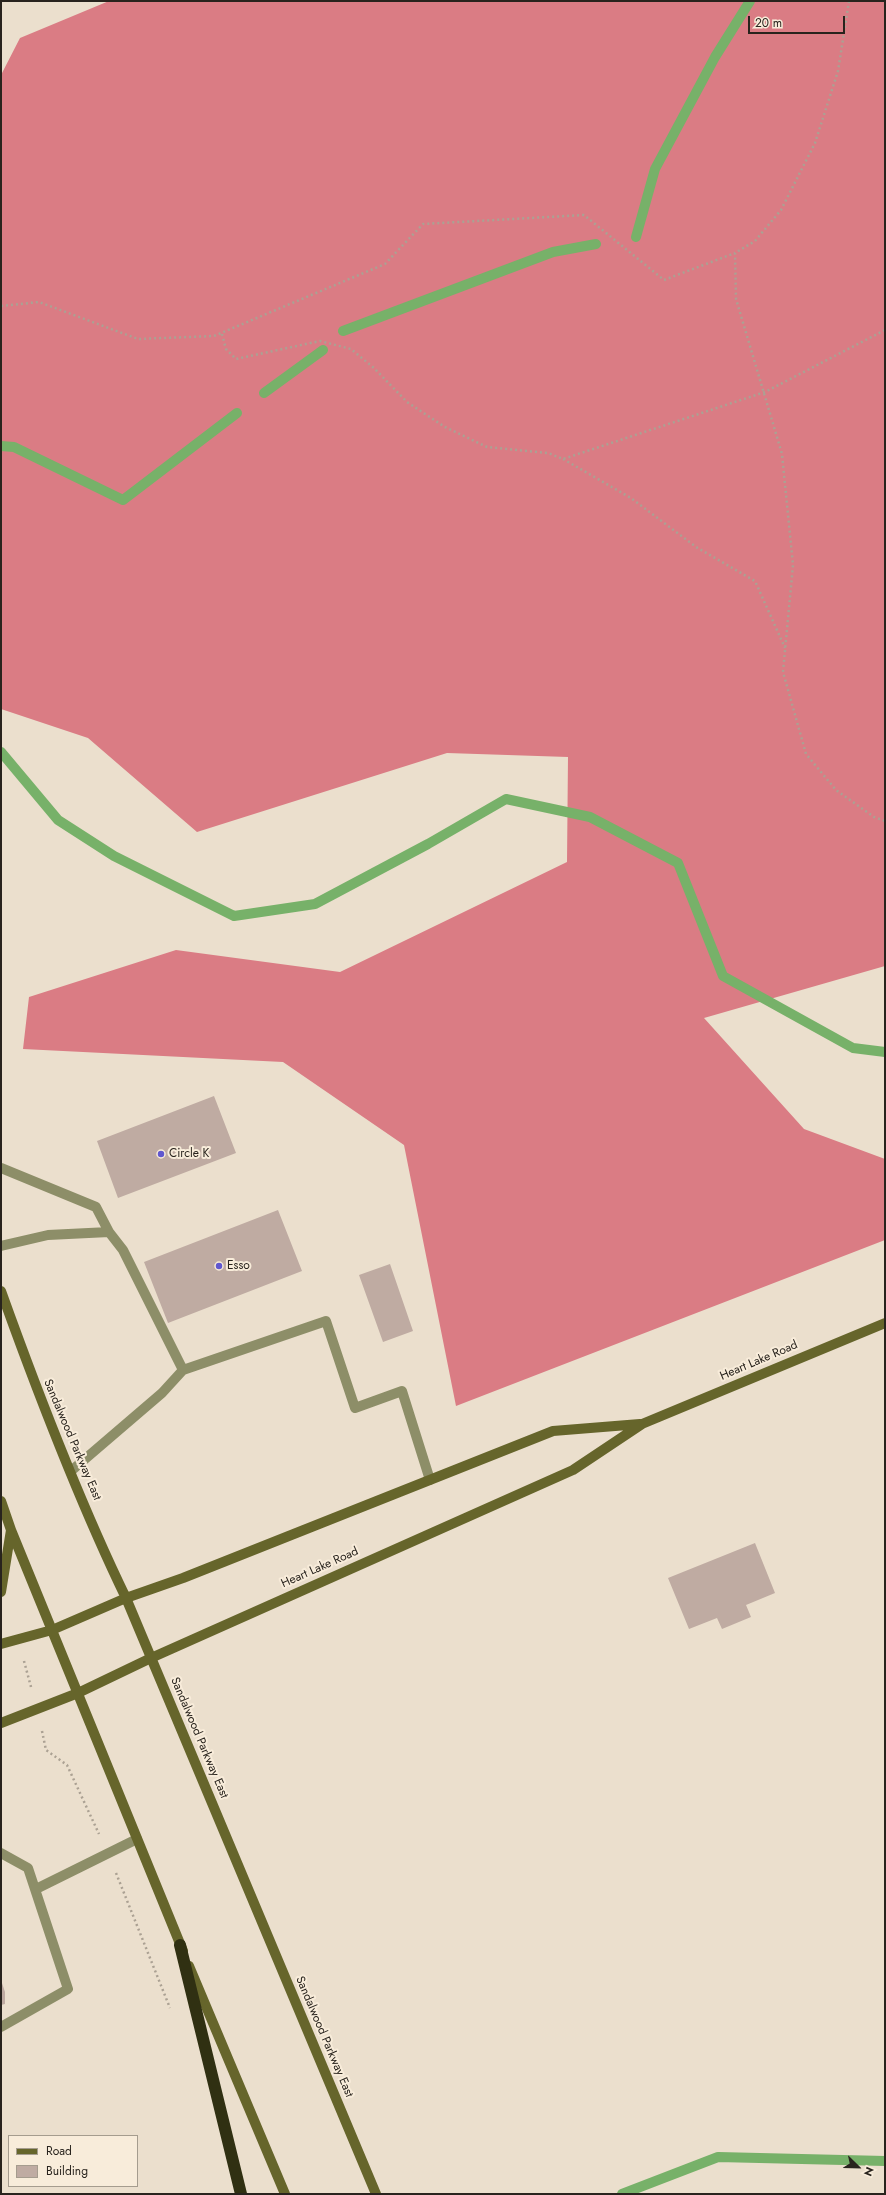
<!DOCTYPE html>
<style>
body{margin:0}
#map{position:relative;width:886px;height:2195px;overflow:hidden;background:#ebdfcd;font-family:Jost,sans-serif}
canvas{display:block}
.frame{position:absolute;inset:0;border:2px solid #28231d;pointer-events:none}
.legend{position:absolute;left:8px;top:2135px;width:130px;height:52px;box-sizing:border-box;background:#f8ecda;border:1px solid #a59c8e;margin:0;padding:5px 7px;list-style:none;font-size:12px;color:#28231d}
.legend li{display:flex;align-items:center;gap:8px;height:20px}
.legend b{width:20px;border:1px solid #a59c8e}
.north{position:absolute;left:838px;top:2147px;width:40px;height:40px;-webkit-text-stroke:3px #f8ecda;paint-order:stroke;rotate:113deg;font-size:11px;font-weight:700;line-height:16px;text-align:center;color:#28231d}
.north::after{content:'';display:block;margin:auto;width:14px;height:18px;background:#28231d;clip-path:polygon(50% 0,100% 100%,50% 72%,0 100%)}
.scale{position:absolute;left:748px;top:16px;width:97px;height:18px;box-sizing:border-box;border:2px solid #28231d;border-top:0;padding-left:5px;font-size:12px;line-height:14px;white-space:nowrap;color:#28231d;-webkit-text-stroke:3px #f8ecda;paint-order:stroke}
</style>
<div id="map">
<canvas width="886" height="2195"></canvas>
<div class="frame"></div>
<ul class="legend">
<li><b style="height:5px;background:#66652b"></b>Road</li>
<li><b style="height:11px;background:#bfaba2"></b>Building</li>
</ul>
<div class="north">N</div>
<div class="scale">20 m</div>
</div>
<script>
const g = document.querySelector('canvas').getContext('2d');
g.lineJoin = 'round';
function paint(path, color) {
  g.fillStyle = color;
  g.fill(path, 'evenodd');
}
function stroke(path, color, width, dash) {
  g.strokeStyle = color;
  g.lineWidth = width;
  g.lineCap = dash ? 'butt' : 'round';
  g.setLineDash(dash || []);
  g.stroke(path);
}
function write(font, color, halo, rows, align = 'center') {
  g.font = font + ' Jost,sans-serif';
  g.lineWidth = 4;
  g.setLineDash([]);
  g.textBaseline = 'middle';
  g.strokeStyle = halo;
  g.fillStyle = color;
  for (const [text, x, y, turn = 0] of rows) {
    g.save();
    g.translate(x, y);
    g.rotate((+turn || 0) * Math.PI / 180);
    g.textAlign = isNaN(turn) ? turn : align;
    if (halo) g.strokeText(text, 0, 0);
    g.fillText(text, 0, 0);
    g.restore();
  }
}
const forest = new Path2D(`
 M 109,1 L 885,1 L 885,966 L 704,1018 L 804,1129 L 885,1159 L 885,1240 L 456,1406 L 404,1145 L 283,1062 L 23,1049 L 29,997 L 176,950 L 340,972 L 567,862 L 568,757 L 447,753 L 197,832 L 88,738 L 1,709 L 1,75 L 20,38 Z`);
const stream = new Path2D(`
 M 636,237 L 655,169 L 715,57 L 750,1
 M 343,331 L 553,252 L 596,244
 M 264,393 L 323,350
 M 1,446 L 14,447 L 123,500 L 237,413
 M 1,752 L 58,820 L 114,856 L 234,916 L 315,904 L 428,844 L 506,799 L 590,817 L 678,863 L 723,976 L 853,1048 L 885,1052
 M 622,2194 L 718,2157 L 885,2161`);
const building = new Path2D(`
 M 214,1096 L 236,1153 L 118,1198 L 97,1141 Z
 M 278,1210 L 302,1271 L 168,1323 L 144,1262 Z
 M 390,1264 L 413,1331 L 383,1342 L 359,1275 Z
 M 755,1543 L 775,1593 L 746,1605 L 751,1617 L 722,1629 L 717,1618 L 689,1629 L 668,1578 Z
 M 1,1980 L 5,1992 L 5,2004 L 1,2005 Z`);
const path = new Path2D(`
 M 849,1 L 838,71 L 815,143 L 781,210 L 755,241 L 735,253 L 736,299 L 782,454 L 793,565 L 783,672 L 806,754 L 836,790 L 874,817 L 885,821
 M 1,306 L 39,302 L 138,339 L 214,336 L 385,264 L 423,224 L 584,215 L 664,280 L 735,253
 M 222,334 L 226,349 L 236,359 L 320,341 L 351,349 L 374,368 L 407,402 L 445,427 L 487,447 L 548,453 L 563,459 L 765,392 L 885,330
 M 563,459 L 631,498 L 696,547 L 755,581 L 785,648
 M 24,1661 L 31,1687
 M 42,1731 L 46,1750 L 67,1765 L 99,1834
 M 116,1873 L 170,2008`);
const lane = new Path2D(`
 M 1,1168 L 96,1207 L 109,1232 L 123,1250 L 183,1370
 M 1,1246 L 48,1235 L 109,1232
 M 71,1471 L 162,1393 L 183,1370 L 326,1321 L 355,1408 L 402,1391 L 430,1480
 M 1,1853 L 28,1868 L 68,1989 L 1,2027
 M 36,1889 L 137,1839`);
const secondary = new Path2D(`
 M 1,1291 C 38,1394 78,1499 126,1598 L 376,2194
 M 1,1501 L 11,1530 L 183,1951
 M 1,1592 L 11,1530
 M 1,1644 L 52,1630 L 126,1598 L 183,1578 L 553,1431 L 640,1424
 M 1,1723 L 78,1693 L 151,1658 L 573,1470 L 642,1424 L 885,1323
 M 189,1966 L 285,2194`);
const highway = new Path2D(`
 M 180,1945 L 241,2194`);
const markers = [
 [161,1154,4,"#6057cf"],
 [219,1266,4,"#6057cf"]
];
const poiNames = [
 ["Circle K",169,1154],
 ["Esso",227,1266]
];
const streetNames = [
 ["Heart Lake Road",759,1361,-23],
 ["Sandalwood Parkway East",72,1440,67],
 ["Heart Lake Road",320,1568,-24],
 ["Sandalwood Parkway East",199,1738,67],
 ["Sandalwood Parkway East",324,2037,67]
];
paint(forest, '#da7c84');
stroke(stream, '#77b169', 10);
paint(building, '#bfaba2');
stroke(path, '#aba193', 2.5, [2, 3]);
stroke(lane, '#8d8e68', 10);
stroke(secondary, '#66652b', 10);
stroke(highway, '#303012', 12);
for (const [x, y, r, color] of markers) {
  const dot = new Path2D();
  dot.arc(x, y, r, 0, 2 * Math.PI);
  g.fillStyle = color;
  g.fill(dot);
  stroke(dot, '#f8ecda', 1.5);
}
write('12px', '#28231d', '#f8ecda', poiNames, 'left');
write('12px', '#28231d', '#f8ecda', streetNames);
</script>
